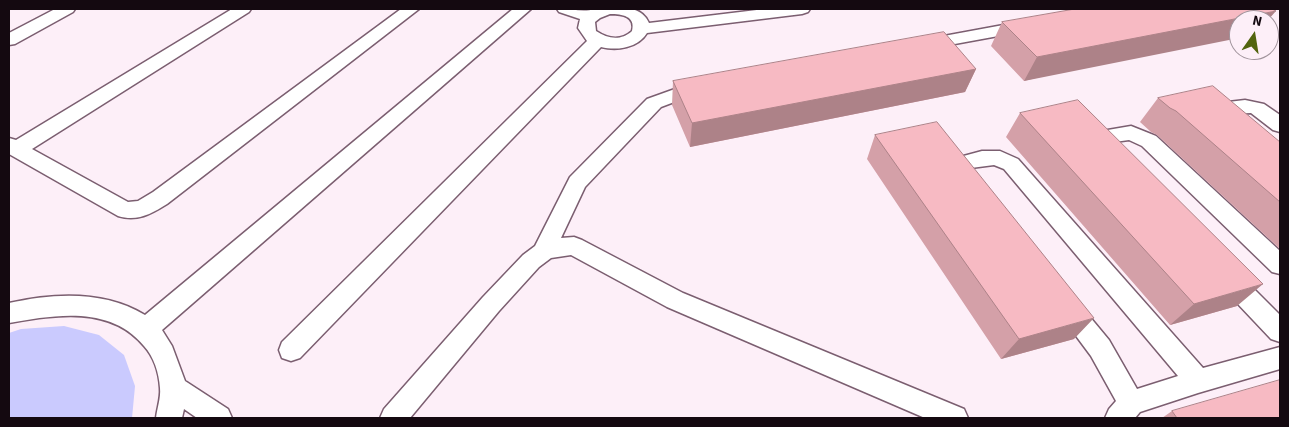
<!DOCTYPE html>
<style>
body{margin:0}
#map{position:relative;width:1289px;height:427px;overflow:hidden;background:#fdeff8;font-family:"Source Sans 3",sans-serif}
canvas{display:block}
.frame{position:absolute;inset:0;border:10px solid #140910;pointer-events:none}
.north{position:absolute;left:1229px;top:10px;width:50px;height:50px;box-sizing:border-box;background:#fdeff8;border:1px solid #a0939b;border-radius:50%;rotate:13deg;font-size:14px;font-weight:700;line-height:20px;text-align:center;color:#140910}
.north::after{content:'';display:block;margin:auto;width:18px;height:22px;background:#52640e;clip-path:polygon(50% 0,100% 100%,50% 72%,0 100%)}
</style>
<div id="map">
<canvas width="1289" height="427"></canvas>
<div class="frame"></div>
<div class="north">N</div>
</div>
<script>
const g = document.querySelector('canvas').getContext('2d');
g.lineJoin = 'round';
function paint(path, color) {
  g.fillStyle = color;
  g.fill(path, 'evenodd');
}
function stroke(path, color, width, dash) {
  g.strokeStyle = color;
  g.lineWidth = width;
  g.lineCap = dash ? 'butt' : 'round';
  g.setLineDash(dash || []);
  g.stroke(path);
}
const water = new Path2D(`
 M 64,326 L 99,335 L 124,355 L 135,386 L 132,418 L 9,418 L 9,333 L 21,329 Z`);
const minor = new Path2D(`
 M 55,9 L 75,9 L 73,12 L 15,44 L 9,45 L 9,33 Z
 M 232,9 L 251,9 L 249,12 L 32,149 L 128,202 L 138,201 L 153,192 L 401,9 L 419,9 L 167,204 C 151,214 137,222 118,216 L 9,154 L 9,138 L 16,140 Z
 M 513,9 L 531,9 L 162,330 L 172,346 L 185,381 L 228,409 L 232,418 L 197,418 L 184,409 L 182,418 L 156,418 C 157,408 161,398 160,388 C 159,373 154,357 144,346 C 110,305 55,315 9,323 L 9,303 C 54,293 104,290 145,315 Z
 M 557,9 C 568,8 584,13 594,9 C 614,9 640,2 649,23 L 765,9 L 810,9 L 808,12 L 802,14 L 647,33 C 638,48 617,51 601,47 L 300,358 L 291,361 L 282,358 L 279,350 L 282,342 L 587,41 L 578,28 L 580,19 L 559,12 ZM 610,14 C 622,14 636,16 632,31 C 621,41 608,39 596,31 L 595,22 L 600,18 Z
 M 1025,21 L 1031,22 L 1033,26 L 1031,30 L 922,50 L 916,49 L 913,45 L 916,41 L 922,40 Z
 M 700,80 L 706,82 L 709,86 L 706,90 L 661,107 L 585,187 L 561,238 L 574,237 L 582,240 L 683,293 L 964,409 L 968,418 L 925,418 L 667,307 L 571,255 L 551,258 L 539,267 L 499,311 L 410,418 L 380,418 L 384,409 L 483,297 L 523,255 L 535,246 L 570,177 L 647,99 Z
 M 1245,100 L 1264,104 L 1280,115 L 1280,132 L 1273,130 L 1251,113 L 1229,114 L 1229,117 L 1227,122 L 1220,124 L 1213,122 L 1209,109 L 1211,104 Z
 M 1131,126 L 1156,136 L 1280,251 L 1280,274 L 1272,272 L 1142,146 L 1129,140 L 1107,143 L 1110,148 L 1107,153 C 1096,156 1091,152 1085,142 L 1090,133 Z
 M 982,151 L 1000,151 L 1018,159 L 1203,368 L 1280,347 L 1280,369 L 1198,393 L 1140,412 L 1135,418 L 1105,418 L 1109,409 L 1116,401 L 1091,356 L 1059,313 L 1055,306 L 1059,299 L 1067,296 L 1075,299 L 1109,340 L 1137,389 L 1178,376 L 1004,169 L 994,165 L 971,168 L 979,182 L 976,187 L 969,190 L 962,187 L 950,167 L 956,158 Z
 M 1227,267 L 1235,270 L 1280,315 L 1280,342 L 1271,339 L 1219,284 L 1216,277 L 1219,270 Z`);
const wall = new Path2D(`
 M 1268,20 L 1024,81 L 991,46 L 1002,22 Z
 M 976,69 L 965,92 L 690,147 L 672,105 L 673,81 Z
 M 1158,98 L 1280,142 L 1280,249 L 1157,135 L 1151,132 L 1140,122 Z
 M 1020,113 L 1237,306 L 1170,325 L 1006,137 Z
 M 875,135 L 1074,339 L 1001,359 L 867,159 Z
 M 1172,411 L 1280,418 L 1162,418 Z`);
const shadedWall = new Path2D(`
 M 1276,11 L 1268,20 L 1239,20 L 1239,38 L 1024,81 L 1037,57 Z
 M 976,69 L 965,92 L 690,147 L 692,123 Z
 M 1263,284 L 1237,306 L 1170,325 L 1194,304 Z
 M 1094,318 L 1074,339 L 1001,359 L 1019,339 Z`);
const building = new Path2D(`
 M 1075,9 L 1272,9 L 1276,11 L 1037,57 L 1002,22 Z
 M 944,32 L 976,69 L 692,123 L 673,81 Z
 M 1213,86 L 1280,142 L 1280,202 L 1176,111 L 1170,108 L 1158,98 Z
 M 1078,100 L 1263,284 L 1194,304 L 1020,113 Z
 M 937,122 L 1094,318 L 1019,339 L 875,135 Z
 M 1280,380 L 1280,418 L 1177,418 L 1172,411 Z`);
paint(water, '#cacafe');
stroke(minor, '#7b5e70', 3);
paint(minor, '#fff');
paint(wall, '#d4a0a8');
paint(shadedWall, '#ad8288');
paint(building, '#f7bac3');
stroke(building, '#ad8288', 1);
</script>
